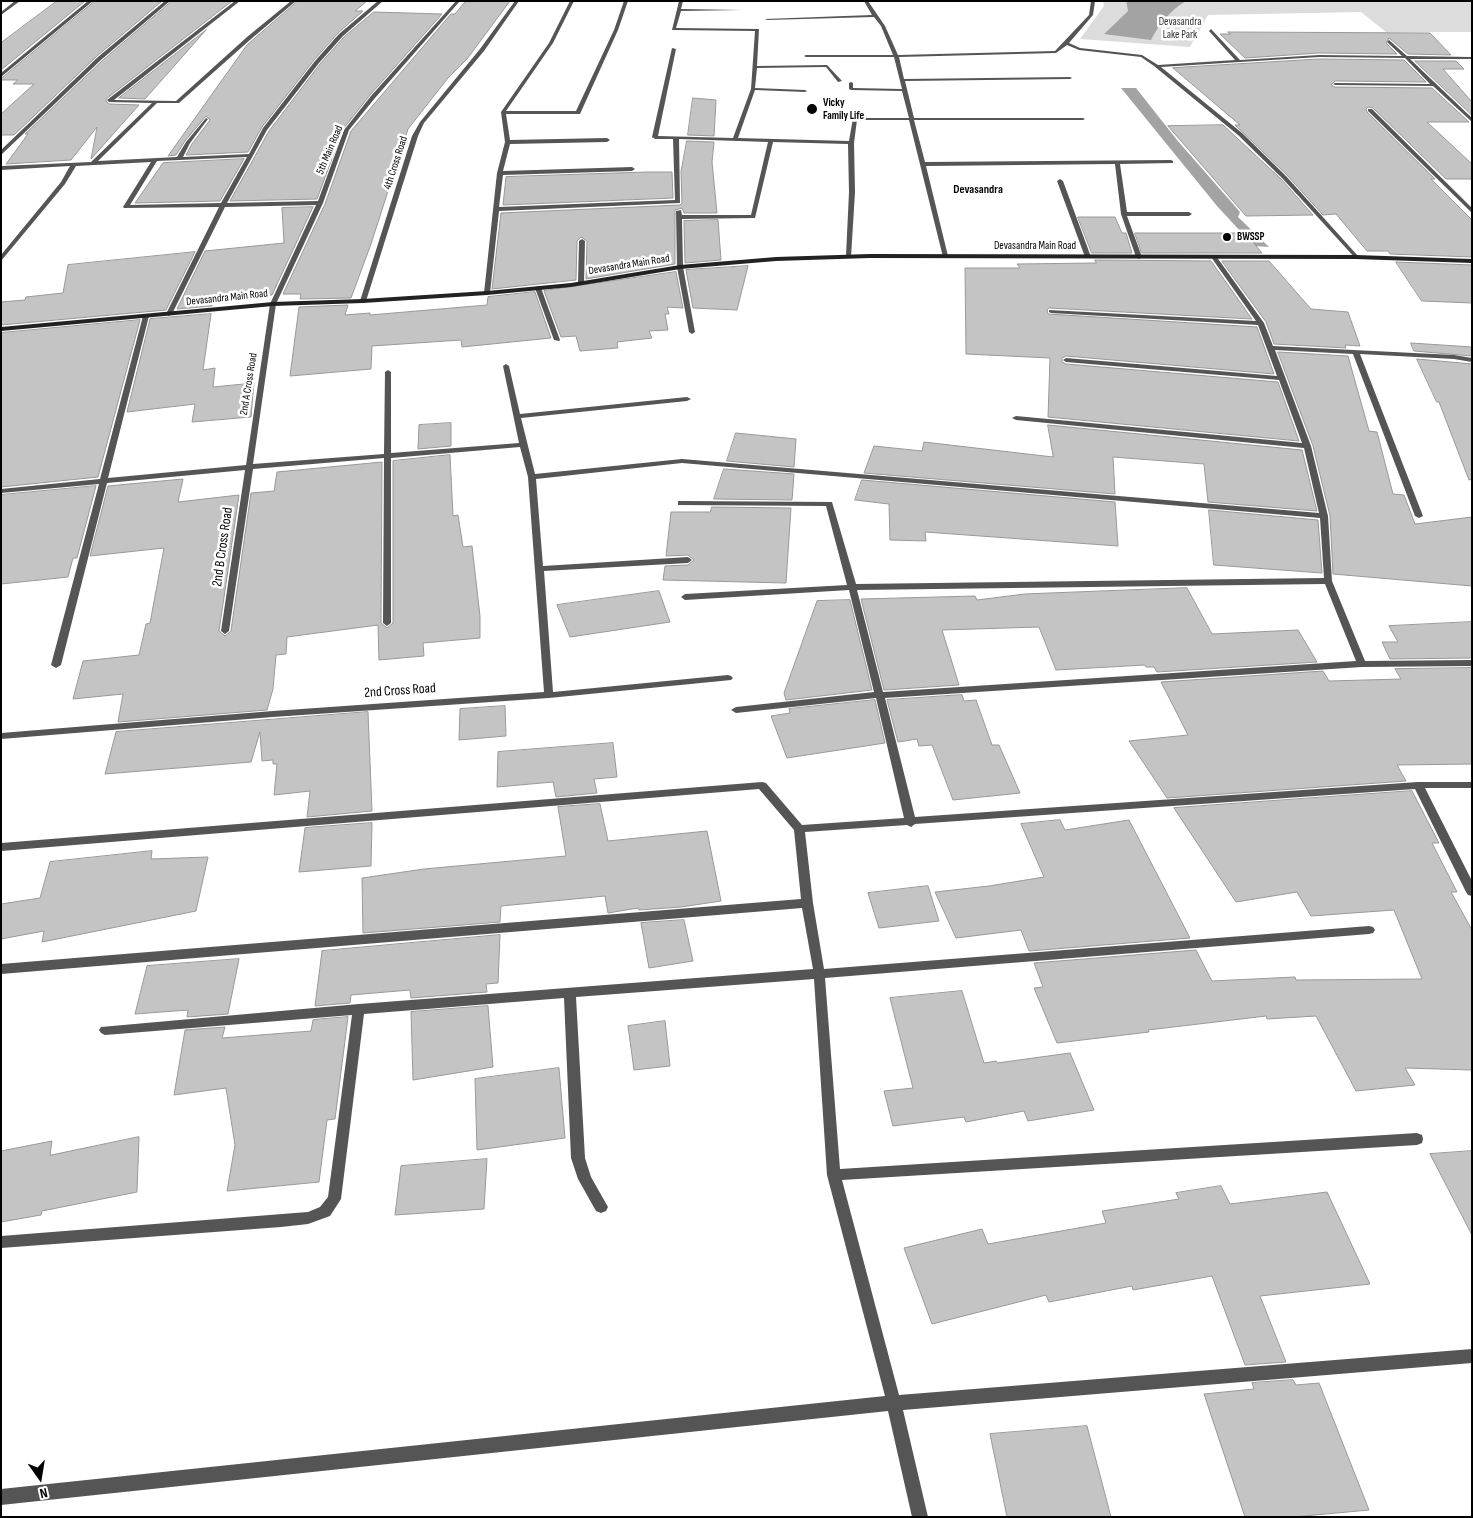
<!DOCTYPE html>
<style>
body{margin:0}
#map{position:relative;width:1473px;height:1518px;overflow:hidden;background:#fff;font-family:"Sofia Sans Condensed",sans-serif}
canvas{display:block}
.frame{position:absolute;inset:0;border:2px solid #000;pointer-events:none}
.north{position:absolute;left:15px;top:1453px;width:50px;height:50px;-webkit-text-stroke:4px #fff;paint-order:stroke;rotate:167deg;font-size:14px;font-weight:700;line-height:20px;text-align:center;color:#000}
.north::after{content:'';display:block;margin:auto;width:18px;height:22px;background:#000;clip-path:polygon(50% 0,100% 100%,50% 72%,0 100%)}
</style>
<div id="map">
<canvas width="1473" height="1518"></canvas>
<div class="frame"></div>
<div class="north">N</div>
</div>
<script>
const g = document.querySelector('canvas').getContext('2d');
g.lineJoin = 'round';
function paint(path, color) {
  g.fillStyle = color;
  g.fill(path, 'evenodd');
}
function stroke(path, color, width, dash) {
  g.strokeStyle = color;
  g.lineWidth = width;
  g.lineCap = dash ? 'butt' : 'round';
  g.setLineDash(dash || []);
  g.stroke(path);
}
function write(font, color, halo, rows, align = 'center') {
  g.font = font + ' "Sofia Sans Condensed",sans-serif';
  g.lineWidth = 5;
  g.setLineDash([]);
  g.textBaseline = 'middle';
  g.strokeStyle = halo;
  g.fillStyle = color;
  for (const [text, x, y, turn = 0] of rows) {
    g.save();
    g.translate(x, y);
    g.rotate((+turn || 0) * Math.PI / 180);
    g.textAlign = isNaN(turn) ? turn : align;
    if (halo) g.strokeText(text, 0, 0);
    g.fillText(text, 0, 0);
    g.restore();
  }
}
const green = new Path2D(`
 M 1103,1 L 1126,1 L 1128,11 L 1105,33 L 1157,29 L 1170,13 L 1186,1 L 1472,1 L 1472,32 L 1386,32 L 1361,12 L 1208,15 L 1190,47 L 1080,39 L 1104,6 Z`);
const water = new Path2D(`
 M 1126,1 L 1186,1 C 1170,11 1159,24 1151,40 L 1104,34 L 1128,11 Z
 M 1121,88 L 1136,88 L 1177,140 L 1240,212 L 1238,217 L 1269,247 L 1254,246 L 1217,206 Z`);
const building = new Path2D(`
 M 57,1 L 85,1 L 1,70 L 1,43 Z
 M 95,1 L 162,1 L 97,56 L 14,135 L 1,135 L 1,114 L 34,84 L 13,84 L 18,80 L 1,80 L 1,79 Z
 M 172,1 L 232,1 L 106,99 L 106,101 L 109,104 L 139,105 L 91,159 L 97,127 L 71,160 L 6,164 L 28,134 L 25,134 L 103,60 Z
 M 298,1 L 367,1 L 355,11 L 363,11 L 338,33 L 314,60 L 262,127 L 248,152 L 186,155 L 192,144 L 210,120 L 206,116 L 185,141 L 176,155 L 168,156 L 247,45 Z
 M 510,1 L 467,59 L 448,78 L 408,129 L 371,244 L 351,298 L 300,299 L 301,294 L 283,294 L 325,204 L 351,131 L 451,14 L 455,14 L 465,2 Z
 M 374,12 L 442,14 L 370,95 L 343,129 L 317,199 L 230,201 L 269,131 L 320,64 L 344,37 Z
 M 206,30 L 145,99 L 119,98 Z
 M 1228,32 L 1430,33 L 1451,55 L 1408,54 L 1389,38 L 1386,43 L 1397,54 L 1319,53 L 1245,58 L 1220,34 L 1230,34 Z
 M 1319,59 L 1404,60 L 1426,82 L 1335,81 L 1331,85 L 1335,87 L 1432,88 L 1469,122 L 1427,122 L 1472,164 L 1472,179 L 1446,179 L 1373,108 L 1368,107 L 1366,109 L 1367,112 L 1435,179 L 1431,179 L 1472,220 L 1472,257 L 1390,254 L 1388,251 L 1367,251 L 1336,214 L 1323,215 L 1287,175 L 1235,125 L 1240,125 L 1173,68 Z
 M 1415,61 L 1456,61 L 1464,69 L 1443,69 L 1472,102 L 1472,115 Z
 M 693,98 L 716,100 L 714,136 L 688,135 Z
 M 1223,125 L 1281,179 L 1313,215 L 1246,216 L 1168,126 Z
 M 687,141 L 714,142 L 712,162 L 717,213 L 684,213 L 682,208 L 675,210 L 675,264 L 586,279 L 587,241 L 581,237 L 577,241 L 576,280 L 492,289 L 501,213 L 680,205 L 682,203 L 681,172 Z
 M 244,159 L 220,201 L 135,203 L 163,163 Z
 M 647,172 L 672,172 L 673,198 L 503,205 L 506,177 Z
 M 313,207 L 272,295 L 213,296 L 212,306 L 177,309 L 205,251 L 284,243 L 282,208 Z
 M 1078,217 L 1115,217 L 1122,233 L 1126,233 L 1132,253 L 1092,253 Z
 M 718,220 L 721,260 L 685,263 L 684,221 Z
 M 1135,233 L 1245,233 L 1262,253 L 1142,253 Z
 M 195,252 L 166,310 L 1,325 L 1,302 L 25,300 L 26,297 L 63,293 L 68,265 Z
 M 1095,260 L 1211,261 L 1252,319 L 1049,308 L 1047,310 L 1048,314 L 1257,327 L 1274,374 L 1066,356 L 1062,358 L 1062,362 L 1066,364 L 1278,382 L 1299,441 L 1048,417 L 1050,358 L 966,354 L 965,268 L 1020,268 L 1017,264 L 1096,263 Z
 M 1222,261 L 1269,261 L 1311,309 L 1348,312 L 1360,346 L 1345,345 L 1346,348 L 1274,344 L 1266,322 Z
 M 1396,262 L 1472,265 L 1472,303 L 1422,301 Z
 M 748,266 L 737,310 L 693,308 L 686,270 Z
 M 676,272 L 683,308 L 667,307 L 669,314 L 665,314 L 668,330 L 649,331 L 652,338 L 617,342 L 618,348 L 580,351 L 576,336 L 561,337 L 544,291 Z
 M 535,292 L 551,338 L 462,347 L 461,340 L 372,346 L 371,369 L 290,376 L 299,307 L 348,305 L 345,315 L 370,313 L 370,315 L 487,305 L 488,297 Z
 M 211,314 L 203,370 L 215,368 L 213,387 L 254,383 L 251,417 L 192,422 L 195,404 L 127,412 L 150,319 Z
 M 140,320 L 98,477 L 1,487 L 1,333 Z
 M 1411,343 L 1472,347 L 1472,356 L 1414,351 Z
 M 1278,352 L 1348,356 L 1369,431 L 1377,432 L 1393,494 L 1404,495 L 1415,524 L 1472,517 L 1472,586 L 1333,574 L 1330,516 L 1313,446 Z
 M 1417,359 L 1472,364 L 1472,479 L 1469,480 L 1439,402 L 1437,402 Z
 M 451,423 L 451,446 L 418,449 L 419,425 Z
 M 1048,425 L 1302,450 L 1317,511 L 1208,502 L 1204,464 L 1113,457 L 1115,494 L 864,473 L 874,446 L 922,451 L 924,442 L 1053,457 Z
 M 736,433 L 796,439 L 794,467 L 727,461 Z
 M 450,455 L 453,516 L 458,515 L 463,547 L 472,546 L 480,616 L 480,638 L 423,643 L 424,656 L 379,660 L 378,625 L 287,637 L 286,654 L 276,655 L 273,689 L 267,710 L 118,722 L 123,694 L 73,699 L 83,661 L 139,655 L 146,624 L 150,623 L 164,548 L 90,556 L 108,486 L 183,479 L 178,502 L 239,495 L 219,631 L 225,636 L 231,631 L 251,493 L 274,491 L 277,472 L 382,462 L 381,623 L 387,628 L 393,623 L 393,461 Z
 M 724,469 L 794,474 L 792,500 L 714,499 Z
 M 862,480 L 1115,502 L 1118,546 L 925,532 L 926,541 L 890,540 L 889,504 L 855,500 Z
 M 96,486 L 77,558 L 73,558 L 68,577 L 1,584 L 1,495 Z
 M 712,507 L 791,508 L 786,583 L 663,580 L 665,566 L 688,565 L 694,560 L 688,555 L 666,556 L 671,512 L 710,512 Z
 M 1209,510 L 1318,520 L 1322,573 L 1214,565 Z
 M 1187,588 L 1212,634 L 1298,630 L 1317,662 L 1157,672 L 1154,667 L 1146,667 L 1145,665 L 1056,670 L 1039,627 L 942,630 L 959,685 L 884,690 L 861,599 L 975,596 L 977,600 L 1025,594 Z
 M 659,591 L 670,622 L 570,637 L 557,605 Z
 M 850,600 L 872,690 L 786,700 L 784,693 L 817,601 Z
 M 1472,622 L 1472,658 L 1390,659 L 1382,642 L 1398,642 L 1389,626 Z
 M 1472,668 L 1472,764 L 1397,765 L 1406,781 L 1167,798 L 1129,741 L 1188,735 L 1161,682 L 1323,671 L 1329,681 L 1401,679 L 1395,669 Z
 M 962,695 L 964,701 L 976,700 L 992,745 L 999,745 L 1020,793 L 953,800 L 932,745 L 919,746 L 917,739 L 898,742 L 887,700 Z
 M 875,700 L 885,743 L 787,758 L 771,716 L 790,713 L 789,709 Z
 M 505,706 L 506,736 L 459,740 L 460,709 Z
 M 368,712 L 372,811 L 307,817 L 310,791 L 274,795 L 277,764 L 273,764 L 273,760 L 262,761 L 260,732 L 251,762 L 105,774 L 116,732 Z
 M 613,743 L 617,777 L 594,779 L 597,793 L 556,797 L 553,782 L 497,787 L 498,752 Z
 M 1412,791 L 1439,843 L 1432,843 L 1457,892 L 1451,892 L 1472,930 L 1472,1070 L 1405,1068 L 1415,1085 L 1356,1091 L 1316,1016 L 1267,1019 L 1266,1016 L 1148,1030 L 1149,1032 L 1057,1043 L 1034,988 L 1043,987 L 1034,963 L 1196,950 L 1212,981 L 1295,977 L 1296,980 L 1422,979 L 1394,910 L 1311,916 L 1297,892 L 1236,902 L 1174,808 Z
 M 600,804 L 608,841 L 707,831 L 721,901 L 681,907 L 639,910 L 638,908 L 608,913 L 605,896 L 501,906 L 500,922 L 363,933 L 362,878 L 424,869 L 566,856 L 558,807 Z
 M 1060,820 L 1065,830 L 1129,820 L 1190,938 L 1029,951 L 1021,930 L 956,938 L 935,892 L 989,886 L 1044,877 L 1021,824 Z
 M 372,823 L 371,866 L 299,872 L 305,828 Z
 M 152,851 L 151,859 L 208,857 L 196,911 L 42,942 L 44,931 L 1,939 L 1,904 L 40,898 L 50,862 Z
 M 928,886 L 939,921 L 879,928 L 868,893 Z
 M 684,920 L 693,961 L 649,968 L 641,923 Z
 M 500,935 L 498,983 L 486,984 L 487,992 L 411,998 L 410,990 L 351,995 L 350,1003 L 315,1006 L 322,951 Z
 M 239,959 L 228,1014 L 187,1017 L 188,1010 L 135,1014 L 147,966 Z
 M 962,991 L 984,1063 L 996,1061 L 997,1063 L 1070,1053 L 1094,1110 L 1028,1121 L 1024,1111 L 966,1122 L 964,1117 L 893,1126 L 884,1091 L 913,1088 L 890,998 Z
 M 488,1006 L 493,1067 L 413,1080 L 411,1012 Z
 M 348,1017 L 335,1119 L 327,1120 L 319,1182 L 227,1191 L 235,1145 L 226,1088 L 174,1095 L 185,1030 L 225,1027 L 222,1038 L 311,1031 L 313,1020 Z
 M 665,1021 L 670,1066 L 634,1070 L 628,1026 Z
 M 559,1068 L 565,1138 L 477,1150 L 475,1079 Z
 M 139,1137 L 137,1192 L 42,1211 L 41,1215 L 1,1222 L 1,1151 L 52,1141 L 50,1155 Z
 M 1472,1151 L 1472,1235 L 1430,1154 Z
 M 487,1159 L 484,1209 L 395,1215 L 401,1166 Z
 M 1221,1186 L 1230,1204 L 1327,1192 L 1370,1284 L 1260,1296 L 1286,1362 L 1245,1365 L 1212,1276 L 1133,1290 L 1132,1286 L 1049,1302 L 1046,1295 L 932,1324 L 904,1248 L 982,1229 L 988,1244 L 1106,1223 L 1102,1211 L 1179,1199 L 1176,1193 Z
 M 1293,1380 L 1296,1385 L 1319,1383 L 1369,1510 L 1293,1517 L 1245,1517 L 1204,1394 L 1254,1389 L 1252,1383 Z
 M 1087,1426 L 1111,1517 L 1007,1517 L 990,1434 Z`);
const street = new Path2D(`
 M 15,1 L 20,1 L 1,15 L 1,12 Z
 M 88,1 L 93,1 L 1,77 L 1,73 Z
 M 165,1 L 170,1 L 102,59 L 1,155 L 1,150 L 98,57 Z
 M 235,1 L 240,1 L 114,100 L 176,101 L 247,37 L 291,1 L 296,1 L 251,39 L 179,103 L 157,103 L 98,161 L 177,157 L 186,142 L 206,118 L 208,119 L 190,143 L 183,157 L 249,154 L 263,128 L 315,61 L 339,34 L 378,1 L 383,1 L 343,36 L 319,63 L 267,130 L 227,203 L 318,201 L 344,130 L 371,96 L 456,1 L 460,1 L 375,98 L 349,130 L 323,203 L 276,304 L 253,464 L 384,454 L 385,372 L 388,370 L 391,372 L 391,453 L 519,443 L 503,366 L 506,364 L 509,366 L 520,414 L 687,397 L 691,399 L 687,401 L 521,418 L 535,474 L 682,459 L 1319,513 L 1304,448 L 1016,420 L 1012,418 L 1016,416 L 1302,443 L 1279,380 L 1066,362 L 1063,360 L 1066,358 L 1277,376 L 1258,325 L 1051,313 L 1049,312 L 1049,310 L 1256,321 L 1211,257 L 1214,255 L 1216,256 L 1264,323 L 1273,346 L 1454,355 L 1472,358 L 1472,362 L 1454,359 L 1360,354 L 1423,516 L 1419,518 L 1415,516 L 1353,354 L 1275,350 L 1311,446 L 1328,516 L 1332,581 L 1365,661 L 1472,660 L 1472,666 L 1362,667 L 885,698 L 915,817 L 1418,782 L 1472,782 L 1472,788 L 1425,788 L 1472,881 L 1472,896 L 1468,895 L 1466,892 L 1415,789 L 915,824 L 911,827 L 907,825 L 805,832 L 813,903 L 824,969 L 1369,926 L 1373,927 L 1375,930 L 1373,933 L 1369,934 L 825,978 L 840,1169 L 1417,1133 L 1422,1135 L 1423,1139 L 1422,1143 L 1417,1145 L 842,1180 L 899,1395 L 1472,1349 L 1472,1363 L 903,1410 L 928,1517 L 912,1517 L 888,1411 L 1,1505 L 1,1489 L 885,1396 L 827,1175 L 814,979 L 576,997 L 585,1158 L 591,1177 L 608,1207 L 606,1211 L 601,1213 L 596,1211 L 578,1179 L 571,1158 L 564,998 L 364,1014 L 341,1199 L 330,1216 L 308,1224 L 281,1227 L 1,1248 L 1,1236 L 308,1212 L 320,1207 L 328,1197 L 352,1015 L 105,1035 L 101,1033 L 99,1030 L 101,1027 L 359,1004 L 813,969 L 802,908 L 1,974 L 1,964 L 801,899 L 794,830 L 759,789 L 1,851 L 1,843 L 762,782 L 766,783 L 802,825 L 904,818 L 876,698 L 736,713 L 731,710 L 736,707 L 874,692 L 849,590 L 685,600 L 681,597 L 685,594 L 847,585 L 826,506 L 678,505 L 678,501 L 681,501 L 832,502 L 856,584 L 1324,578 L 1320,518 L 682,463 L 536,479 L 543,566 L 688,557 L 692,560 L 688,563 L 544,571 L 553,692 L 728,675 L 731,676 L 733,678 L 731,680 L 549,698 L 273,717 L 1,739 L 1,733 L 273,711 L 544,692 L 528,477 L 520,447 L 391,458 L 391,623 L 387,626 L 383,623 L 384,458 L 253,469 L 229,631 L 225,634 L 221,631 L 245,470 L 107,483 L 61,665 L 56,668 L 51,665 L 99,484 L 1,493 L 1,489 L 100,479 L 143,316 L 146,314 L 149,316 L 108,478 L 246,465 L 270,304 L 316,205 L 225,207 L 172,314 L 169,316 L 166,314 L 219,207 L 124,208 L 123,207 L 151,162 L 76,166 L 65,184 L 1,261 L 1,255 L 61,182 L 70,166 L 1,170 L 1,166 L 91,162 L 152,103 L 109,102 L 107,100 ZM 247,157 L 221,203 L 130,205 L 157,161 ZM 1325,584 L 1356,661 L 883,692 L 857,590 Z
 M 515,1 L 519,1 L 484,51 L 424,123 L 418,136 L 366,301 L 361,302 L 360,301 L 412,136 L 420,122 L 480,49 Z
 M 570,1 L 574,1 L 553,43 L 506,111 L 576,111 L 614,30 L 624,1 L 628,1 L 618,30 L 580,114 L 506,114 L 510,140 L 607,138 L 610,140 L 607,142 L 510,144 L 503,171 L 632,167 L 635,169 L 632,171 L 503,175 L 499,207 L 675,200 L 673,139 L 655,139 L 652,137 L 672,48 L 676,49 L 658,136 L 733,138 L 751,89 L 755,31 L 672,30 L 679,1 L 683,1 L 681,9 L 742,10 L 681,11 L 676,28 L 759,29 L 757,66 L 827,65 L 842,81 L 838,82 L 826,67 L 757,68 L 755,88 L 805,90 L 807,91 L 805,92 L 755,90 L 738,138 L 849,141 L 853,118 L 909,118 L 902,91 L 851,90 L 849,89 L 849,83 L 851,82 L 853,83 L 853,88 L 902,89 L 894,57 L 806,57 L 804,56 L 806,55 L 893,55 L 881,26 L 874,17 L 767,20 L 765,19 L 872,15 L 864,1 L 868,1 L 885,26 L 898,55 L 1055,51 L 1089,15 L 1091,1 L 1095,1 L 1093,15 L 1069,43 L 1080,48 L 1142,55 L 1158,65 L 1235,60 L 1209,31 L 1211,29 L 1240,60 L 1319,55 L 1402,56 L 1387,42 L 1389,40 L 1407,56 L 1472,57 L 1472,59 L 1410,59 L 1472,118 L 1472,122 L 1433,86 L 1335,85 L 1333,84 L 1335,83 L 1430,84 L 1405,58 L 1319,57 L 1161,67 L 1242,133 L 1286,176 L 1358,256 L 1358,258 L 1356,259 L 1282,178 L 1238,135 L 1154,66 L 1141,57 L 1079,50 L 1067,45 L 1056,53 L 899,57 L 904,79 L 1070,77 L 1072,78 L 1070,79 L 905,81 L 914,118 L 1083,118 L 1085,119 L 1083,120 L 914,120 L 925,162 L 1171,160 L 1173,161 L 1173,163 L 1120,164 L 1127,212 L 1189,212 L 1192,214 L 1189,216 L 1127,216 L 1142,257 L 1139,259 L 1136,257 L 1121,214 L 1115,164 L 926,166 L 948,256 L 943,257 L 909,120 L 857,120 L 854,143 L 855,192 L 851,257 L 846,256 L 849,192 L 848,144 L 773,142 L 755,218 L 682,219 L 683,267 L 695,332 L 692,334 L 689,332 L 677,267 L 676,211 L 681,210 L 682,215 L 751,215 L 768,142 L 679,139 L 680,203 L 499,211 L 490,293 L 487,295 L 484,293 L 497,173 L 505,142 L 501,112 L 549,43 Z
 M 1368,109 L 1372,109 L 1472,208 L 1472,213 L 1368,111 Z
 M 1060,179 L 1063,181 L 1091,257 L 1090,258 L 1085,257 L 1057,181 Z
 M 582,239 L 585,241 L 584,283 L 581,285 L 578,283 L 579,241 Z
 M 538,286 L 541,288 L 560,340 L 559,341 L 554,340 L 535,288 Z`);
const secondary = new Path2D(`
 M 870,254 L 1356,255 L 1472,259 L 1472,263 L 1356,259 L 870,258 L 776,261 L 680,269 L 571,287 L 487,295 L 363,303 L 273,306 L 1,331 L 1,327 L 273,302 L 363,299 L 487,291 L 571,283 L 680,265 L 776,257 Z`);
const markers = [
 [812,109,6,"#000"],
 [1227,237,5,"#000"]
];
const farParknames = [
 ["Devasandra",1180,22],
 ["Lake Park",1180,35]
];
const farPoinames = [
 ["Vicky",823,103],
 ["Family Life",823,116],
 ["BWSSP",1237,237]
];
const farStreetnames = [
 ["5th Main Road",330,150,-67],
 ["4th Cross Road",396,163,-72],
 ["Devasandra Main Road",1035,246],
 ["Devasandra Main Road",629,265,-9],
 ["Devasandra Main Road",227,298,-6],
 ["2nd A Cross Road",249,384,-81]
];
const farNeighbourhoodnames = [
 ["Devasandra",978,190]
];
const streetNames = [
 ["2nd B Cross Road",223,547,-82],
 ["2nd Cross Road",400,691,-4]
];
paint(green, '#dcdcdc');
paint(water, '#a3a3a3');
paint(building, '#c4c4c4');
stroke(building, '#999', 1);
paint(street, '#555');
paint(secondary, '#222');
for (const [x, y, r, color] of markers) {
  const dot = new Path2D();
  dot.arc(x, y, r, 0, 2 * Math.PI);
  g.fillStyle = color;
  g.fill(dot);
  stroke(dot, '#fff', 2);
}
write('11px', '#333', '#fff', farParknames);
write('bold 11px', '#000', '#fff', farPoinames, 'left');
write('11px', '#000', '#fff', farStreetnames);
write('bold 12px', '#000', '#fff', farNeighbourhoodnames);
write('14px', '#000', '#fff', streetNames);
</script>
